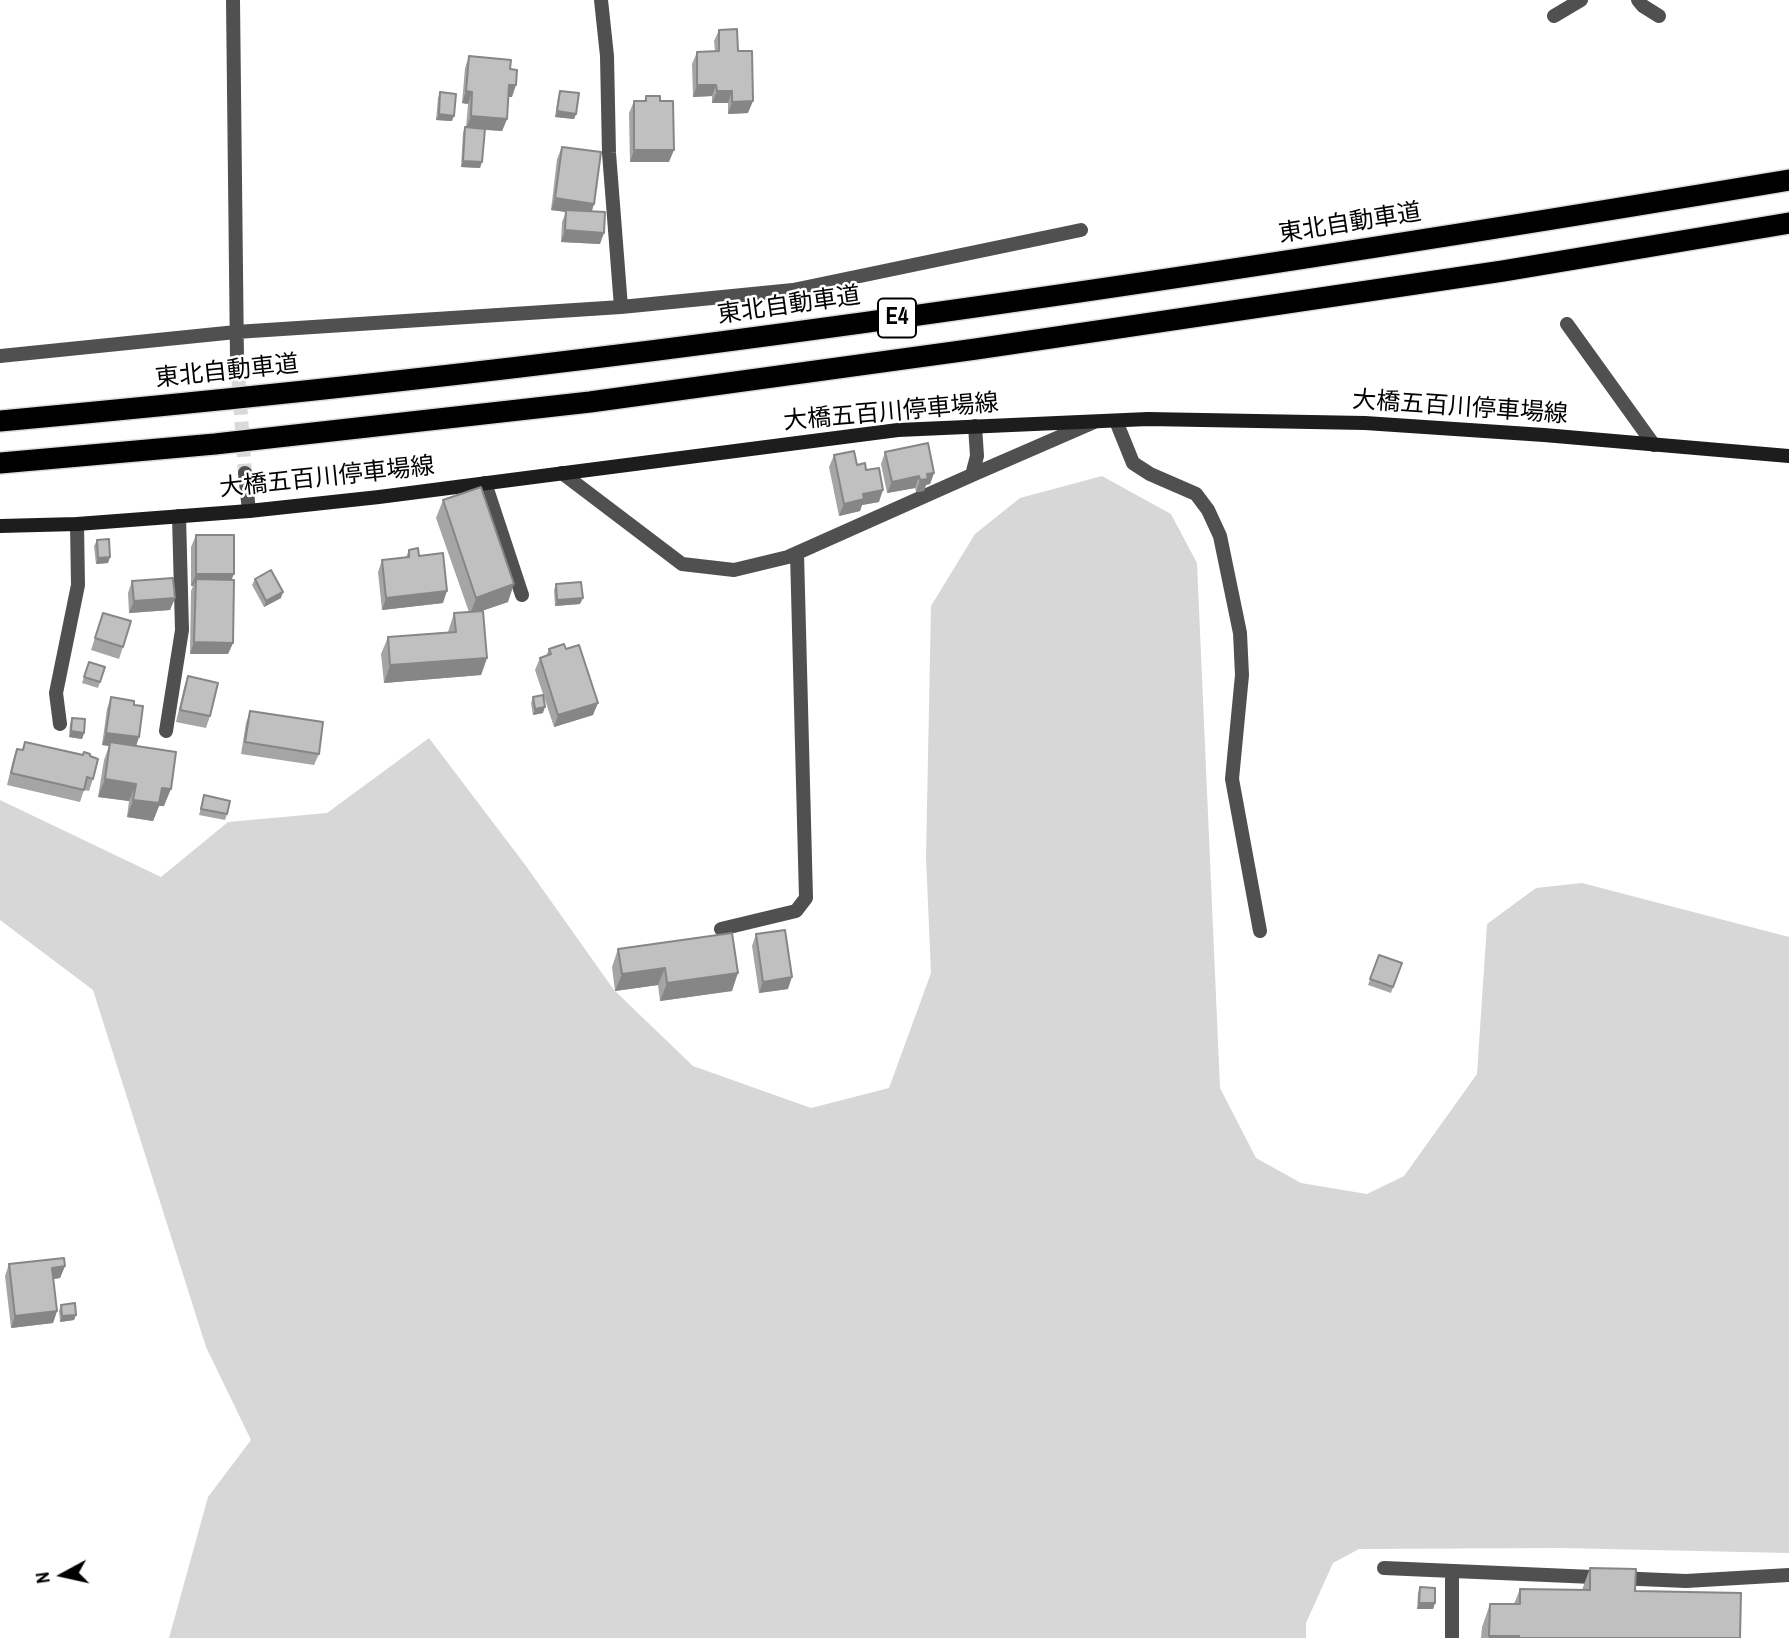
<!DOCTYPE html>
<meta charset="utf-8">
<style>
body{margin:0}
#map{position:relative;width:1789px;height:1638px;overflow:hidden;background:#fff;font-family:"Archivo Narrow",sans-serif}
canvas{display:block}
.north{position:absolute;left:28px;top:1540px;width:70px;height:70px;-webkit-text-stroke:5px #fff;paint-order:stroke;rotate:262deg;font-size:19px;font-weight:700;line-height:28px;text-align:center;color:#000}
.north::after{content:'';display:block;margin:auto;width:24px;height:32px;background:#000;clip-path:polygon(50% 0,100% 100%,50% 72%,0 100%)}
</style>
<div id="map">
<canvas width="1789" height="1638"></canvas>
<div class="north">N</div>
</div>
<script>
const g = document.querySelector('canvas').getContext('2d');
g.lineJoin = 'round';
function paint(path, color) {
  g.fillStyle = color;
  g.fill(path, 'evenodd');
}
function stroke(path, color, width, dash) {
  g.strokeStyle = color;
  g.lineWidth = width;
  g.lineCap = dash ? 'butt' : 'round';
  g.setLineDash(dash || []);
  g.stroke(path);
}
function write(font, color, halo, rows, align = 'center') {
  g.font = font + ' "Archivo Narrow","Noto Sans JP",sans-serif';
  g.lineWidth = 5;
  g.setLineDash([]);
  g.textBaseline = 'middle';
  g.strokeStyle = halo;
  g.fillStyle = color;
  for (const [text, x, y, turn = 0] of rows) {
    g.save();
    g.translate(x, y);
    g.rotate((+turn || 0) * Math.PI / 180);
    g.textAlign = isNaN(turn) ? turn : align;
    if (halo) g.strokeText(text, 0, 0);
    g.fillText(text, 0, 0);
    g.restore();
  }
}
const green = new Path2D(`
 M 1102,476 L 1171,514 L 1197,563 L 1220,1088 L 1256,1158 L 1301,1183 L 1367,1194 L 1404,1176 L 1477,1074 L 1487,924 L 1536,888 L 1582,883 L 1789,937 L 1789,1553 L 1561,1548 L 1359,1549 L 1333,1563 L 1306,1623 L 1306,1638 L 169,1638 L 208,1497 L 251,1440 L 206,1347 L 93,990 L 0,920 L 0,800 L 161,877 L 228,822 L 327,813 L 429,738 L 526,866 L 614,990 L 693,1066 L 811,1108 L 889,1088 L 931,973 L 926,857 L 931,606 L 975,534 L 1020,498 Z`);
const minorTunnel = new Path2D(`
 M 237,359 L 245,473`);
const minor = new Path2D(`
 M 233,0 L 237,359
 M 1638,0 L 1643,6 L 1659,16
 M 1554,16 L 1581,0
 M 621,307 L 793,290 L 1081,230
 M 1567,324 L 1654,445
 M 0,356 L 236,332 L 621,307 L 609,153 L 607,56 L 601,0
 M 1116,421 L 1133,463 L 1150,474 L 1196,494 L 1208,510 L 1220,536 L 1240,633 L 1242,675 L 1232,779 L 1260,931
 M 245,473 L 249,511
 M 562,473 L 682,564 L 734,570 L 788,557 L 972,475 L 977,456 L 975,426
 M 972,475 L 1094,422
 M 485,483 L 522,595
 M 60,724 L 56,693 L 78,585 L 77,524
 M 166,731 L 182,630 L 179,516
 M 721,929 L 796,911 L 806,898 L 797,553
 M 1384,1568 L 1686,1581 L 1789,1575
 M 1452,1638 L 1452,1571`);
const secondary = new Path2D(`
 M 0,526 L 77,524 L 249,511 L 379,497 L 898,430 L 1148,419 L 1365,423 L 1544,435 L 1789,456`);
const motorway = new Path2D(`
 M 0,421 C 196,403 391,383 586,359 C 989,309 1389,247 1789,180
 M 0,463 L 215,444 L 590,402 L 976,349 L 1503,271 L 1789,223`);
const wall = new Path2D(`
 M 719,30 L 738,51 L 748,113 L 728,114 L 728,103 L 712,103 L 712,96 L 693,97 L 692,64 L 697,52 L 715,51 L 714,41 Z
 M 469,56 L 512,97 L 508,97 L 507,119 L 502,131 L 485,130 L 480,168 L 461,167 L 463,133 L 465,127 L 466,128 L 468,104 L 462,103 L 465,68 Z
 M 560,91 L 576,114 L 574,119 L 555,117 L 558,97 Z
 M 440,92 L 452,121 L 436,120 L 438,98 Z
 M 646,96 L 660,101 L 669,162 L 630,162 L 629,113 L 634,101 L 644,101 Z
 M 562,147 L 594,204 L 592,211 L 600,244 L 561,242 L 562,222 L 566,212 L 551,210 L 557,159 Z
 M 885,452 L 934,473 L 930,484 L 926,485 L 924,491 L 916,492 L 915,488 L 887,493 L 881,464 Z
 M 834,455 L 857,465 L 866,470 L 879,502 L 862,505 L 860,511 L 839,516 L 829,467 Z
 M 443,500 L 508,602 L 481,611 L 487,658 L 481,675 L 384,683 L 381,654 L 388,637 L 448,632 L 454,613 L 469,612 L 436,518 Z
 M 196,535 L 232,580 L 233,643 L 228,654 L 190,654 L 191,591 L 193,586 L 191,586 L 191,547 Z
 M 97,540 L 110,557 L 108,563 L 96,564 L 94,546 Z
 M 409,550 L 419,556 L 443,603 L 382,610 L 378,572 L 382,560 L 406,557 Z
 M 255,579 L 281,598 L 264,607 L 252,585 Z
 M 132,581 L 175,598 L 170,610 L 129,613 L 128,593 Z
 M 556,584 L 580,604 L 555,606 L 554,590 Z
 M 103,613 L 123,647 L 119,659 L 91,650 Z
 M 549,649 L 566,649 L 593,715 L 554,727 L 535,670 L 540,658 L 546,656 Z
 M 89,662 L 100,682 L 98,688 L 82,683 Z
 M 188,676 L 210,716 L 206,728 L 176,722 L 184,688 Z
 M 111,697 L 134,705 L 139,737 L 136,746 L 164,806 L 159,806 L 153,821 L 127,817 L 129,801 L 98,797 L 104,760 L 109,746 L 102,745 L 107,709 Z
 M 533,697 L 543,713 L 533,715 L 531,703 Z
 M 250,711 L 319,754 L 314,765 L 241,754 L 246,723 Z
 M 72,718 L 84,733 L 82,739 L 69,737 L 70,724 Z
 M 25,742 L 90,756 L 93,779 L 89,791 L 84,790 L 80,802 L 7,785 L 13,760 L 17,749 L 22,750 Z
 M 204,795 L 227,814 L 225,820 L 199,815 Z
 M 756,934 L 788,989 L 759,993 L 752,946 Z
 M 618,949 L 732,991 L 660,1001 L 658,985 L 615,991 L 612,967 Z
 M 1379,955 L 1402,963 L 1391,993 L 1368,985 Z
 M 9,1264 L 65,1266 L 60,1278 L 53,1279 L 57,1311 L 53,1323 L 11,1328 L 5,1276 Z
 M 61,1305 L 76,1315 L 74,1320 L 60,1322 L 59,1311 Z
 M 1590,1568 L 1635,1591 L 1740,1638 L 1481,1638 L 1482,1627 L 1490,1604 L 1514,1604 L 1520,1589 L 1582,1590 Z
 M 1420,1587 L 1435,1603 L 1433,1609 L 1417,1609 L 1418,1593 Z`);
const shadedWall = new Path2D(`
 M 509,85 L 516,85 L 512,97 L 505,97 Z
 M 697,85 L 716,85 L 712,96 L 693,97 Z
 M 466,91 L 472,92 L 468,104 L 462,103 Z
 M 717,91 L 732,91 L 728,103 L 712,103 Z
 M 753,101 L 748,113 L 728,114 L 732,102 Z
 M 557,111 L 576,114 L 574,119 L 555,117 Z
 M 439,114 L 454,116 L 452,121 L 436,120 Z
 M 471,116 L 507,119 L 502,131 L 466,128 Z
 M 634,150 L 674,150 L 669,162 L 630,162 Z
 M 463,161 L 482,162 L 480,168 L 461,167 Z
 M 555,198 L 594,204 L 590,215 L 551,210 Z
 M 565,230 L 604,233 L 600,244 L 561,242 Z
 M 934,473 L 930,484 L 926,485 L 924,491 L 916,492 L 920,480 L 927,474 Z
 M 919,476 L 915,488 L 887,493 L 892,482 Z
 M 883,490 L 879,502 L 862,505 L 860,511 L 839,516 L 844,504 L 863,494 Z
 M 110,557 L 108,563 L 96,564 L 98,558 Z
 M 196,574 L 234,574 L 229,586 L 196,579 L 193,586 L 191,586 Z
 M 514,584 L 508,602 L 470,615 L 476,598 Z
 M 447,591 L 443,603 L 382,610 L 386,598 Z
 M 283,592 L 281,598 L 264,607 L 266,601 Z
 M 175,598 L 170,610 L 129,613 L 134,601 Z
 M 583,598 L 580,604 L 555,606 L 557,600 Z
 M 194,642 L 233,643 L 228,654 L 190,654 Z
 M 487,658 L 481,675 L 384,683 L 390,665 Z
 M 598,703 L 593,715 L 554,727 L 558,715 Z
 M 545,707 L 543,713 L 533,715 L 535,709 Z
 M 71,731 L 84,733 L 82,739 L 69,737 Z
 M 106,733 L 139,737 L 135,749 L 110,742 L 109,746 L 102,745 Z
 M 105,779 L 136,784 L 129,801 L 98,797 Z
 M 162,788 L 171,789 L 164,806 L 159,806 L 153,821 L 127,817 L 133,800 Z
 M 665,968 L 658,985 L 615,991 L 622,974 Z
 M 738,973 L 732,991 L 660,1001 L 667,983 Z
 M 792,977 L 788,989 L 759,993 L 763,982 Z
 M 65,1266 L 60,1278 L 47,1280 L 52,1268 Z
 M 57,1311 L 53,1323 L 11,1328 L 15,1316 Z
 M 76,1315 L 74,1320 L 60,1322 L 62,1316 Z
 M 1419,1603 L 1435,1603 L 1433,1609 L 1417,1609 Z
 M 1489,1636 L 1519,1636 L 1519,1638 L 1489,1638 Z`);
const building = new Path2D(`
 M 737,29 L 738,51 L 752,51 L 753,101 L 732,102 L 732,91 L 717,91 L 716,85 L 697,85 L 697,52 L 719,51 L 719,30 Z
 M 469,56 L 511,60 L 510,69 L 517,70 L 516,85 L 509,85 L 507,119 L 471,116 L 472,92 L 466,91 Z
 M 560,91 L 579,93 L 576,114 L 557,111 Z
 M 440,92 L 456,94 L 454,116 L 439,114 Z
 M 646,96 L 660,96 L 660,101 L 673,101 L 674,150 L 634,150 L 634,101 L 646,101 Z
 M 465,127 L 485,129 L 482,162 L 463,161 Z
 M 562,147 L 601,152 L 594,204 L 555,198 Z
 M 566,210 L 605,212 L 604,233 L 565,230 Z
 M 928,443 L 934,473 L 927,474 L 928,479 L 920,480 L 919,476 L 892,482 L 885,452 Z
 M 854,451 L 857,465 L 865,463 L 866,470 L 879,468 L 883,490 L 863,494 L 864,499 L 844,504 L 834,455 Z
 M 481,487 L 514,584 L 476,598 L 443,500 Z
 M 196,535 L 234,535 L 234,574 L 196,574 Z
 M 109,539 L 110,557 L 98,558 L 97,540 Z
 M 418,548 L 419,556 L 443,553 L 447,591 L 386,598 L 382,560 L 409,557 L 409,550 Z
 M 271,570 L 283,592 L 266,601 L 255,579 Z
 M 173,578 L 175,598 L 134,601 L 132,581 Z
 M 196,579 L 234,580 L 233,643 L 194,642 Z
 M 581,582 L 583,598 L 557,600 L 556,584 Z
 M 483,611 L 487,658 L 390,665 L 388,637 L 456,632 L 454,613 Z
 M 103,613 L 131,621 L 123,647 L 95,638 Z
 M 564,644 L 566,649 L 579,645 L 598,703 L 558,715 L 540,658 L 551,654 L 549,649 Z
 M 89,662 L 105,667 L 100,682 L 84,677 Z
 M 188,676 L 218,683 L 210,716 L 180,710 Z
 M 543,695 L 545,707 L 535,709 L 533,697 Z
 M 111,697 L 134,701 L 134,705 L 143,706 L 139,737 L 106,733 Z
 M 250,711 L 323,722 L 319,754 L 245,742 Z
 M 72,718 L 85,719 L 84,733 L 71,731 Z
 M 25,742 L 83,755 L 84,752 L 90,754 L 90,756 L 98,759 L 93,779 L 87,777 L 84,790 L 11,773 L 17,749 L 23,750 Z
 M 110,742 L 176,752 L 171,789 L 162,788 L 159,803 L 133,800 L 136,784 L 105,779 Z
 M 204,795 L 230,801 L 227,814 L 201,809 Z
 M 785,930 L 792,977 L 763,982 L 756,934 Z
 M 732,933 L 738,973 L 667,983 L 665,968 L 622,974 L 618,949 Z
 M 1379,955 L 1402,963 L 1393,987 L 1370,979 Z
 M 64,1258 L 65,1266 L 52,1268 L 57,1311 L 15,1316 L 9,1264 Z
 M 75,1303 L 76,1315 L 62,1316 L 61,1305 Z
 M 1590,1568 L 1636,1569 L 1635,1591 L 1741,1593 L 1740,1638 L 1519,1638 L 1519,1636 L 1489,1636 L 1490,1604 L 1520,1604 L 1520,1589 L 1590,1590 Z
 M 1420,1587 L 1435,1588 L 1435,1603 L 1419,1603 Z`);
const shields = [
 [897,318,38]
];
const shieldNames = [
 ["E4",897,318]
];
const streetNames = [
 ["東北自動車道",1350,224,-9],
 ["東北自動車道",789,306,-8],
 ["東北自動車道",227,372,-6],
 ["大橋五百川停車場線",1460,408,4],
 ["大橋五百川停車場線",891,413,-5],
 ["大橋五百川停車場線",327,478,-6]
];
paint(green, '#d7d7d7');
stroke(minorTunnel, '#d9d9d9', 14, [14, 7]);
stroke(motorway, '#dbdbdb', 24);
stroke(minor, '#505050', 14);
stroke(secondary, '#1d1d1d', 14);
stroke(motorway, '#000', 21);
paint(wall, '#a5a5a5');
paint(shadedWall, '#868686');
paint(building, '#c0c0c0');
stroke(building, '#868686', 2);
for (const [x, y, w] of shields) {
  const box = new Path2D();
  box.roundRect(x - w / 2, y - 19.5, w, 39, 5);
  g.fillStyle = '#fff';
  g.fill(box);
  stroke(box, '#000', 2);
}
write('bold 23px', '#000', null, shieldNames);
write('24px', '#000', '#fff', streetNames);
</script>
